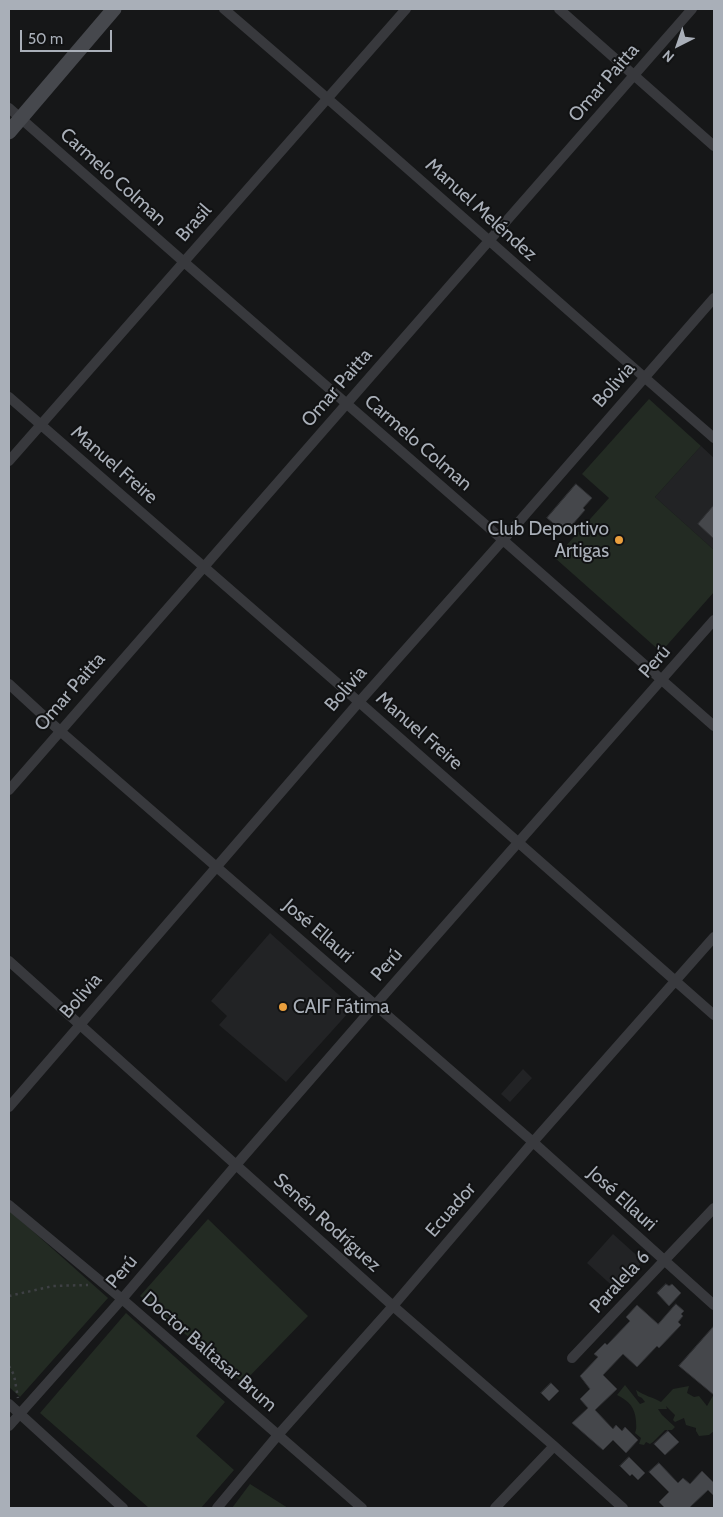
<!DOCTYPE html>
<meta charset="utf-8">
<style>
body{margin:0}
#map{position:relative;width:723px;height:1517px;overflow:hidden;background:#161718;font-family:Cabin,sans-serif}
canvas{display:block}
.frame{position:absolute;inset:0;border:10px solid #a9afb8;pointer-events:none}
.north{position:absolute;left:653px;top:20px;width:50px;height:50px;-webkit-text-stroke:4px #111213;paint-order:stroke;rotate:221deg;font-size:14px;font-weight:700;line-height:20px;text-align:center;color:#a9afb8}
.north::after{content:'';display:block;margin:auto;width:18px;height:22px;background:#a9afb8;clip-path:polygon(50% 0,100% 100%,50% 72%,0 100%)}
.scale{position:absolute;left:20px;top:30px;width:92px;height:22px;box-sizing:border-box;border:2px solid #a9afb8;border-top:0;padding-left:6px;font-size:15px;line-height:18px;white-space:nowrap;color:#a9afb8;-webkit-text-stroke:4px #111213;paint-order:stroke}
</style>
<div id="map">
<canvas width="723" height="1517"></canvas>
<div class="frame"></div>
<div class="north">N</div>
<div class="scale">50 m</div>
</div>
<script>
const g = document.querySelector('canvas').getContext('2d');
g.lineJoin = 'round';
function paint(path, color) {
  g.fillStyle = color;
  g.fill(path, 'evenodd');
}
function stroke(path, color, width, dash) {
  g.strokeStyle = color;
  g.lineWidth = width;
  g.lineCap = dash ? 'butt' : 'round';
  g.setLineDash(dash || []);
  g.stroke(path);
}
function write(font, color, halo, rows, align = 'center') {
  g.font = font + ' Cabin,sans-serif';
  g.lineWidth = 4;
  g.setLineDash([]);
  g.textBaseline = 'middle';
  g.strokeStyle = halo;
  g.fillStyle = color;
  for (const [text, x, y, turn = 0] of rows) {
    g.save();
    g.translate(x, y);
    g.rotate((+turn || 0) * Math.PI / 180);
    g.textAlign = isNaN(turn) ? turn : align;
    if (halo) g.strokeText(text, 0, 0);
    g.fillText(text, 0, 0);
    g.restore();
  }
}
const built = new Path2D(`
 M 701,446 L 714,458 L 714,550 L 655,497 Z
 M 270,933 L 348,1003 L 349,1012 L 286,1082 L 219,1025 L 227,1016 L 211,1001 Z
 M 523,1069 L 532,1078 L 510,1102 L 501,1094 Z
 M 613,1234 L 643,1261 L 617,1290 L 587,1263 Z`);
const green = new Path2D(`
 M 649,399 L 701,446 L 655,497 L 714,550 L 714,592 L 661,652 L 555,558 L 609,498 L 582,474 Z
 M 9,1210 L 108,1298 L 20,1397 L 9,1387 Z
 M 208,1219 L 308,1316 L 243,1383 L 140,1296 Z
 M 126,1313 L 225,1402 L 196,1436 L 234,1470 L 201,1508 L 149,1508 L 40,1413 Z
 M 625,1385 L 640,1404 L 645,1402 L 642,1398 L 638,1396 L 636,1390 C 645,1396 652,1397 661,1402 L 673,1389 L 689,1386 L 687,1393 L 694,1397 L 699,1396 L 707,1406 L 714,1394 L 714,1431 L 709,1435 L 699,1436 L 696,1431 L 696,1428 L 686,1425 L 684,1418 L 675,1422 L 673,1420 L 675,1415 L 666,1406 L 667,1409 L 658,1409 L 662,1415 L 675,1427 L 672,1430 L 665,1430 L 653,1442 L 650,1444 L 646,1442 L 644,1445 L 639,1444 L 641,1438 L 635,1433 C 637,1428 636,1426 636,1421 C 635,1407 629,1401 617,1395 Z
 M 250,1484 L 288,1508 L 232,1508 Z`);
const building = new Path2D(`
 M 576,484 L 592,498 L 583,508 L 585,510 L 572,525 L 570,523 L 563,531 L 547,518 Z
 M 714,505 L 714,539 L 698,524 Z
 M 666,1284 L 669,1286 L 672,1284 L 681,1293 L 669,1306 L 657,1293 Z
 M 676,1304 L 684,1311 L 681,1314 L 683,1316 L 678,1322 L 681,1325 L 659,1348 L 657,1346 L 637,1367 L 623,1354 L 603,1375 L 617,1389 L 595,1410 L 613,1429 L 616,1425 L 622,1431 L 625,1427 L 638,1440 L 626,1453 L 613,1440 L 603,1450 L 572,1423 L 588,1408 L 580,1399 L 590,1389 L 580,1376 L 598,1357 L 594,1354 L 605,1343 L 607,1345 L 630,1321 L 626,1317 L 637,1305 L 658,1324 Z
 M 714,1326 L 714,1395 L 679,1366 Z
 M 551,1383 L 559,1391 L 549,1401 L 541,1393 Z
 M 668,1431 L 679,1442 L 665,1455 L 654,1444 Z
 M 629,1457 L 645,1473 L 638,1480 L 632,1474 L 630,1476 L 620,1466 Z
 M 659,1463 L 678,1483 L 683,1478 L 690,1484 L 702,1471 L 714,1483 L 714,1496 L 708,1490 L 689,1508 L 665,1508 L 659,1502 L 669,1492 L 649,1472 Z`);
const path = new Path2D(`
 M 9,1296 L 53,1286 L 88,1285
 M 9,1366 L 14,1375 L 18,1398`);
const street = new Path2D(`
 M 224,9 C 389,150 550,296 714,438
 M 559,9 L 714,146
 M 9,108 L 184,262 L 503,540 L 714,726
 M 9,397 L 359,702 L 714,1015
 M 9,461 L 406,9
 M 9,684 L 60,731 L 533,1142 L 714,1305
 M 9,790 C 237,529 464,269 692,9
 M 9,961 L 393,1306 L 554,1446 L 623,1508
 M 9,1107 L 359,702 L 503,540 L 714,298
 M 9,1205 L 122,1299 L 362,1508
 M 572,1358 L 714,1208
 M 9,1404 L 123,1508
 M 9,1426 L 122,1299 L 236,1165 L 376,1004 L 714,620
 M 217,1508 L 278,1435 L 393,1306 L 533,1142 L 714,937
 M 495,1508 L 554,1446`);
const secondary = new Path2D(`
 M 9,132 L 114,9`);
const markers = [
 [619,540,5,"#ea9f3d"],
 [283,1007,5,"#ea9f3d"]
];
const streetNames = [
 ["Omar Paitta",604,83,-49],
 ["Carmelo Colman",113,177,42],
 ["Manuel Meléndez",481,210,42],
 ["Brasil",194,223,-49],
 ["Bolivia",614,385,-49],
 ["Omar Paitta",337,388,-49],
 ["Carmelo Colman",418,443,41],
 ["Manuel Freire",114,465,41],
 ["Perú",655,662,-49],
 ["Bolivia",346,689,-49],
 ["Omar Paitta",70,692,-49],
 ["Manuel Freire",419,731,41],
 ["José Ellauri",318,931,41],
 ["Perú",387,965,-49],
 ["Bolivia",81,996,-49],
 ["José Ellauri",622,1199,42],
 ["Ecuador",451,1210,-49],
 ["Senén Rodríguez",327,1223,42],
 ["Perú",122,1272,-50],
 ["Paralela 6",620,1282,-47],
 ["Doctor Baltasar Brum",209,1352,41]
];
const poiNames = [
 ["Club Deportivo",609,529],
 ["Artigas",609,551],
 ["CAIF Fátima",293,1007,"left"]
];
paint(built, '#222325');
paint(green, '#232b23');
paint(building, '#45474b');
stroke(building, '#303134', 1);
stroke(path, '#3e4044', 2.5, [2.5, 4]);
stroke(street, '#38393d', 10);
stroke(secondary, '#46484d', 15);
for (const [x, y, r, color] of markers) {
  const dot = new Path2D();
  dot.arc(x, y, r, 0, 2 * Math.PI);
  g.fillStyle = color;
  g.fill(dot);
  stroke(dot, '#111213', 2);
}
write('19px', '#a9afb8', '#111213', streetNames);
write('19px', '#a9afb8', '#111213', poiNames, 'right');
</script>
